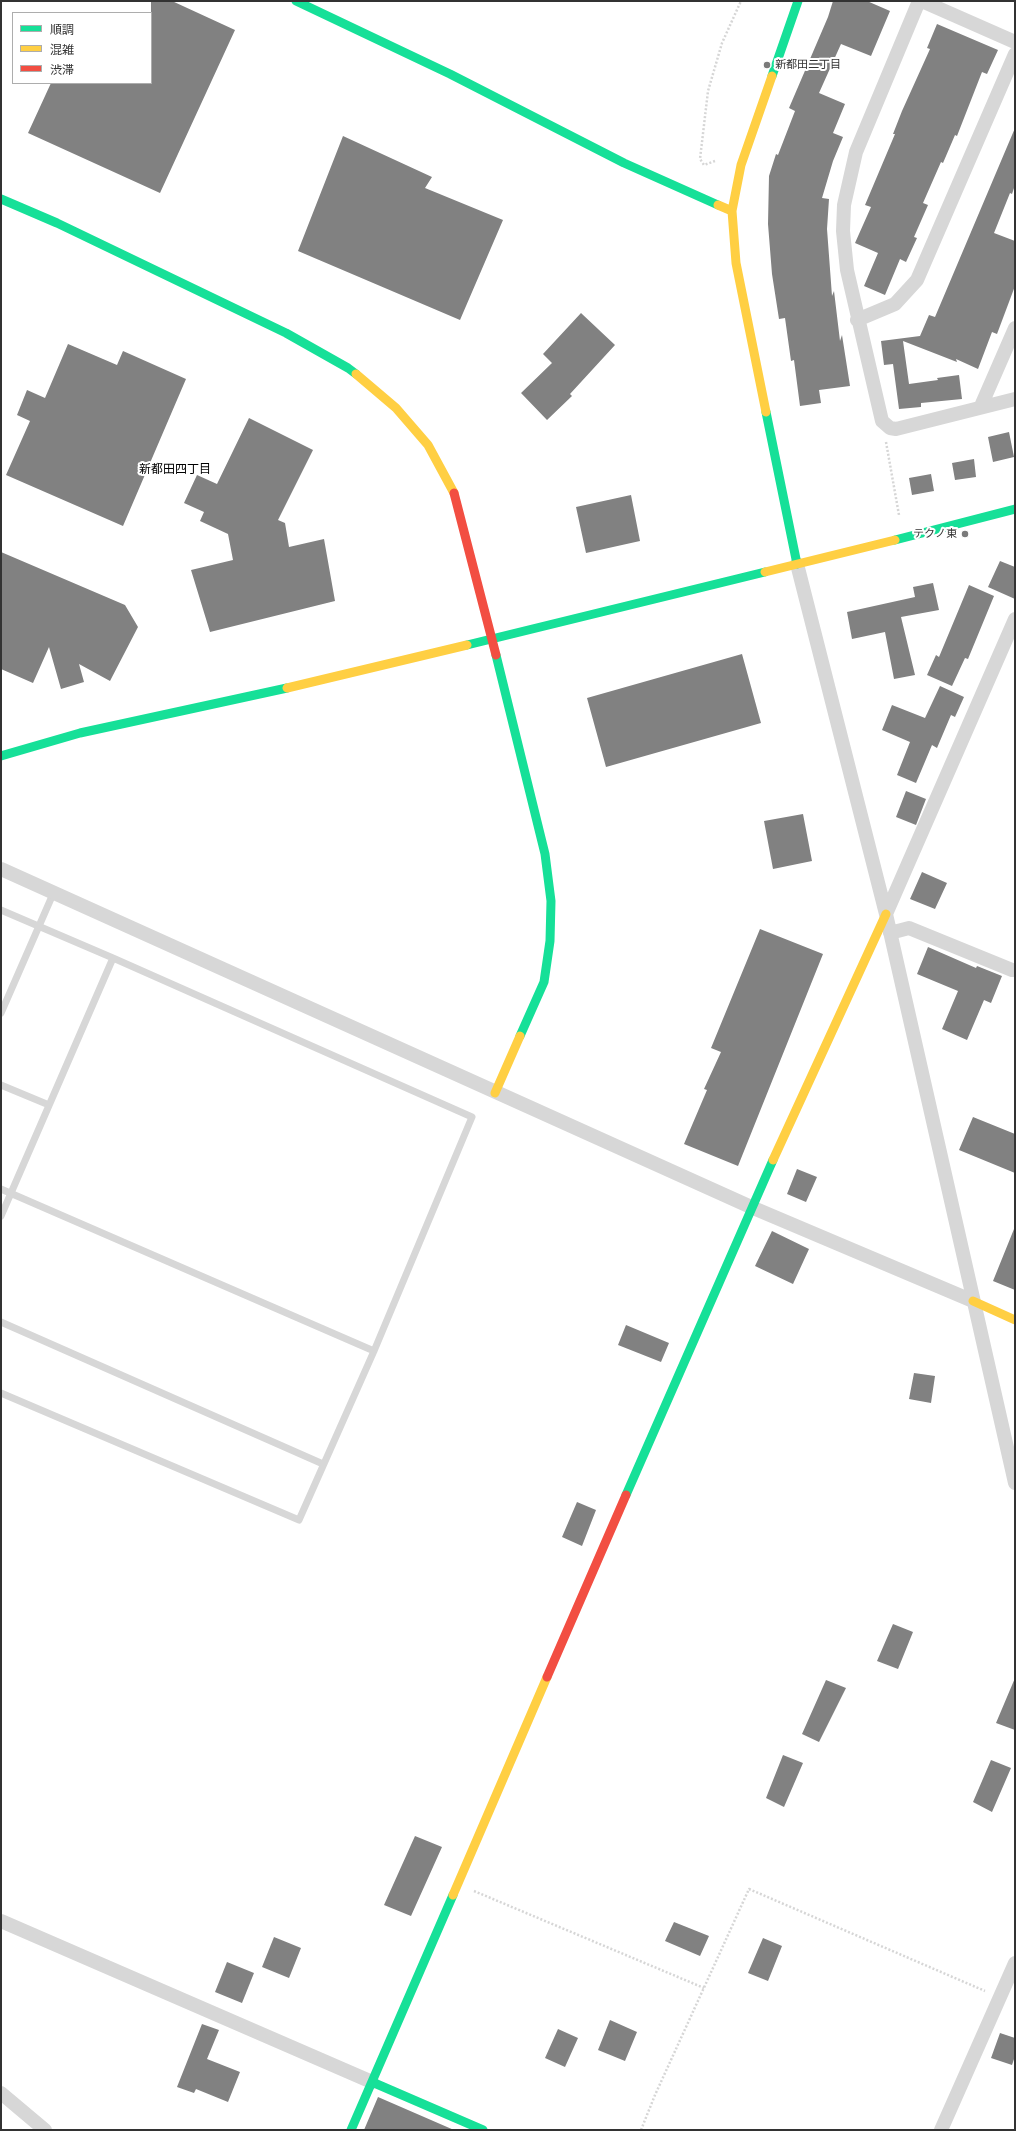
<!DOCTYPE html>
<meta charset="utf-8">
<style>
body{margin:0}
#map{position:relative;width:1016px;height:2131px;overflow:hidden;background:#fff;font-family:"DejaVu Sans","Noto Sans JP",sans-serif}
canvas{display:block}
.frame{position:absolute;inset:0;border:2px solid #333;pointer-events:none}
.legend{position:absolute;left:12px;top:12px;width:140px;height:72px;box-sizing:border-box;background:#fff;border:1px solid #adadad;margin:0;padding:5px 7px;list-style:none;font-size:12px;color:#333}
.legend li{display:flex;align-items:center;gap:8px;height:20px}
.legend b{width:20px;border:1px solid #adadad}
</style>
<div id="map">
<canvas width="1016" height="2131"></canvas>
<div class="frame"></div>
<ul class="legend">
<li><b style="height:5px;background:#16e098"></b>順調</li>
<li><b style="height:5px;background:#ffcf43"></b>混雑</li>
<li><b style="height:5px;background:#f24e42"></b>渋滞</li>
</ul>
</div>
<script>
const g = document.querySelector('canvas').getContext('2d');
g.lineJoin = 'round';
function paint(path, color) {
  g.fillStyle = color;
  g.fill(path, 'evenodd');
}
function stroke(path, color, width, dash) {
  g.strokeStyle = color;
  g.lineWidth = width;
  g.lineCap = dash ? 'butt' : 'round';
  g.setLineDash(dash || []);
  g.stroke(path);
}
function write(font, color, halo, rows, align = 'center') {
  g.font = font + ' "DejaVu Sans","Noto Sans JP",sans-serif';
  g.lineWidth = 4;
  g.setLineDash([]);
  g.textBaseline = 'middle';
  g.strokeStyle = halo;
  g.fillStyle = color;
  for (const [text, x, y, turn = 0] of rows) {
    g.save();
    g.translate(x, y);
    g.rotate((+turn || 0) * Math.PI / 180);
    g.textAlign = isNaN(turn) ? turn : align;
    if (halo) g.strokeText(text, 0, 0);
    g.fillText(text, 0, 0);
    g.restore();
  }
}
const building = new Path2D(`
 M 151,1 L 172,1 L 235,30 L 160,193 L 28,133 L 51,83 L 151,83 Z
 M 833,1 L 867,1 L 890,11 L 871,56 L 841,44 L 819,93 L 845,104 L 833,133 L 843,137 L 833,161 L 822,198 L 829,199 L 827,229 L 832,296 L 834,291 L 840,341 L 842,335 L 850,386 L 819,390 L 821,403 L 800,406 L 794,360 L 791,361 L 785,318 L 779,319 L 772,274 L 768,224 L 769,176 L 776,154 L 778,155 L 795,111 L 789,108 L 828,17 Z
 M 937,24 L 998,50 L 987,74 L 982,72 L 957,136 L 955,135 L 943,163 L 941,162 L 923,203 L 928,205 L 914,237 L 917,238 L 906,262 L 900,259 L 885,295 L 864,286 L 878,253 L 855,243 L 871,207 L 865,205 L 895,134 L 893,134 L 902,111 L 930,49 L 927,48 Z
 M 1015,128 L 1015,185 L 1012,194 L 1010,193 L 994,233 L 1015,241 L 1015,286 L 997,334 L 992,332 L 978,369 L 956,359 L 957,362 L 903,341 L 909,384 L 938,380 L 937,378 L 959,375 L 962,399 L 921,403 L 921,407 L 899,409 L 893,364 L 884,365 L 881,341 L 920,336 L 929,315 L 935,317 Z
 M 343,136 L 432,177 L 425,188 L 503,220 L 460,320 L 298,251 Z
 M 581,313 L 615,345 L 570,394 L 572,396 L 547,420 L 521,393 L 552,363 L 543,354 Z
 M 68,344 L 117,365 L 123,351 L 186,379 L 123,526 L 6,475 L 30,421 L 17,415 L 27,390 L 45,398 Z
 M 249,418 L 313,450 L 278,520 L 285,523 L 289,547 L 324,539 L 335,601 L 210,632 L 191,570 L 233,560 L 228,534 L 200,521 L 204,512 L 184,503 L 197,475 L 217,484 Z
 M 1009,432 L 1014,457 L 993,462 L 988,437 Z
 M 974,459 L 976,477 L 955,480 L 952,463 Z
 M 931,474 L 934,491 L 912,495 L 909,478 Z
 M 631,495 L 640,541 L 586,553 L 576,507 Z
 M 1,552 L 125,605 L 138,627 L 110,681 L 79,664 L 84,682 L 61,689 L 49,647 L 33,683 L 1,669 Z
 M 1000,561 L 1015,567 L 1015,599 L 988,587 Z
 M 933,583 L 939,610 L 901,617 L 915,675 L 894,679 L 885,632 L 852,639 L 847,612 L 915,597 L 913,587 Z
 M 969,585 L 994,596 L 968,659 L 965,658 L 952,686 L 927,675 L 936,655 L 939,657 Z
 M 742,654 L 761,723 L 606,767 L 587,698 Z
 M 940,686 L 964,697 L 955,717 L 951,715 L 937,748 L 932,745 L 916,783 L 897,775 L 910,742 L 882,730 L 892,705 L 925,718 Z
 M 906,791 L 926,799 L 916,825 L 896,817 Z
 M 803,814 L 812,861 L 773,869 L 764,821 Z
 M 922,872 L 947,883 L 935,909 L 910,899 Z
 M 760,929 L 823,954 L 738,1166 L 684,1144 L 707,1090 L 704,1089 L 721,1052 L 711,1048 Z
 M 928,947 L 976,968 L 977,966 L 1002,976 L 991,1003 L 984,1000 L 967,1040 L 942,1029 L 958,991 L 917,974 Z
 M 973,1117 L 1015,1134 L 1015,1173 L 959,1150 Z
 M 797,1169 L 817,1177 L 806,1202 L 787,1194 Z
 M 1014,1229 L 1015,1229 L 1015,1290 L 993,1281 Z
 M 772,1231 L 809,1249 L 793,1284 L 755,1266 Z
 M 626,1325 L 669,1343 L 661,1362 L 618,1345 Z
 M 914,1373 L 935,1376 L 931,1403 L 909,1399 Z
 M 577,1502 L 596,1510 L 582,1546 L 562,1537 Z
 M 893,1624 L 913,1632 L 898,1669 L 877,1661 Z
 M 1015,1678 L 1015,1730 L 996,1723 Z
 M 826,1680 L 846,1688 L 819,1742 L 802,1734 Z
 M 783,1755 L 803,1763 L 784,1807 L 766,1798 Z
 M 991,1760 L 1011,1768 L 992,1812 L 973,1802 Z
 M 415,1836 L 442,1847 L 411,1916 L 384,1905 Z
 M 674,1922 L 709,1936 L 700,1956 L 665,1941 Z
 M 274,1937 L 301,1948 L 289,1978 L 262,1967 Z
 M 763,1938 L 782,1946 L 768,1981 L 748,1973 Z
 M 227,1962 L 254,1973 L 242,2003 L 215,1992 Z
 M 610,2020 L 637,2032 L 625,2061 L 598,2050 Z
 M 202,2024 L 219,2030 L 207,2059 L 240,2072 L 228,2102 L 196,2089 L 194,2093 L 177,2087 Z
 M 558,2029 L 578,2038 L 565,2067 L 545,2058 Z
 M 1000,2033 L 1015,2038 L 1015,2056 L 1012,2065 L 991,2058 Z
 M 378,2097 L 454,2130 L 364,2130 Z`);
const path = new Path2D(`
 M 715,161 L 704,165 L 700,159 L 708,91 L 722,43 L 741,1
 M 886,442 L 899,515
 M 474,1891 L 704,1988
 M 641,2130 L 655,2095 L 749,1889 L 985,1991`);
const lane = new Path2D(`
 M 1,910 L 113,958 L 472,1117 L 374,1351 L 299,1520 L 1,1393
 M 1,1013 L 53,894
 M 1,1085 L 49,1105
 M 1,1189 L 374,1351
 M 1,1216 L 113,958
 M 1,1322 L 323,1464`);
const street = new Path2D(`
 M 919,1 L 856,152 L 844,205 L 843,231 L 847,270 L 882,421 L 890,428 L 896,429 L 1015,399
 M 922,1 L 1015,42
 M 857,320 L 895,304 L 917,280 L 1015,54
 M 981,406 L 1015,328
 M 797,564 L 886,914 L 1015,1483
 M 1,869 L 751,1207 L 973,1301
 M 886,914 L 1015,619
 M 890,933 L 909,928 L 1012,970
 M 1,1921 L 372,2082
 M 1,2093 L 45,2130
 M 941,2130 L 1015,1963`);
const fast = new Path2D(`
 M 296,1 L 450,74 L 624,163 L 718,205
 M 772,76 L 798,1
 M 1,199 L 57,223 L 286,333 L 348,368 L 356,374
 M 766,412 L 797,564
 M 895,540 L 1015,509
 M 467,645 L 765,572
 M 496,655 L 545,854 L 551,901 L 550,941 L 544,982 L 520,1036
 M 1,756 L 80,733 L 287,688
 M 626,1495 L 773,1160
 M 372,2082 L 483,2130
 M 351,2130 L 453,1895`);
const slow = new Path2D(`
 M 718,205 L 732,211 L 736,263 L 766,412
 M 732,211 L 741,165 L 772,76
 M 356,374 L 396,408 L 428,445 L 454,493
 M 765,572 L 895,540
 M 287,688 L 467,645
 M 495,1093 L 520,1036
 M 773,1160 L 886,914
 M 973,1301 L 1015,1320
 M 453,1895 L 547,1677`);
const jam = new Path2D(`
 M 454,493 L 496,655
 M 547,1677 L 626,1495`);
const markers = [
 [767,65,4,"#7a7a7a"],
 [965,534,4,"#7a7a7a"]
];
const poiNames = [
 ["新都田二丁目",775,65],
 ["テクノ東",957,534,"right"]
];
const neighbourhoodNames = [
 ["新都田四丁目",175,470]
];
paint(building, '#818181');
stroke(path, '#d6d6d6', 2.5, [2, 2]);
stroke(lane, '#d7d7d7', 7);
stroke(street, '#d7d7d7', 14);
stroke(fast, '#16e098', 9);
stroke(slow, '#ffcf43', 9);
stroke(jam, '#f24e42', 9);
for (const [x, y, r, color] of markers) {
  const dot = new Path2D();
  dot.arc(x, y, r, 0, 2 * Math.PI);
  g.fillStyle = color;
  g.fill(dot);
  stroke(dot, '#fff', 1.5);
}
write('11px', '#333', '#fff', poiNames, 'left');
write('12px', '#000', '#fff', neighbourhoodNames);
</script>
